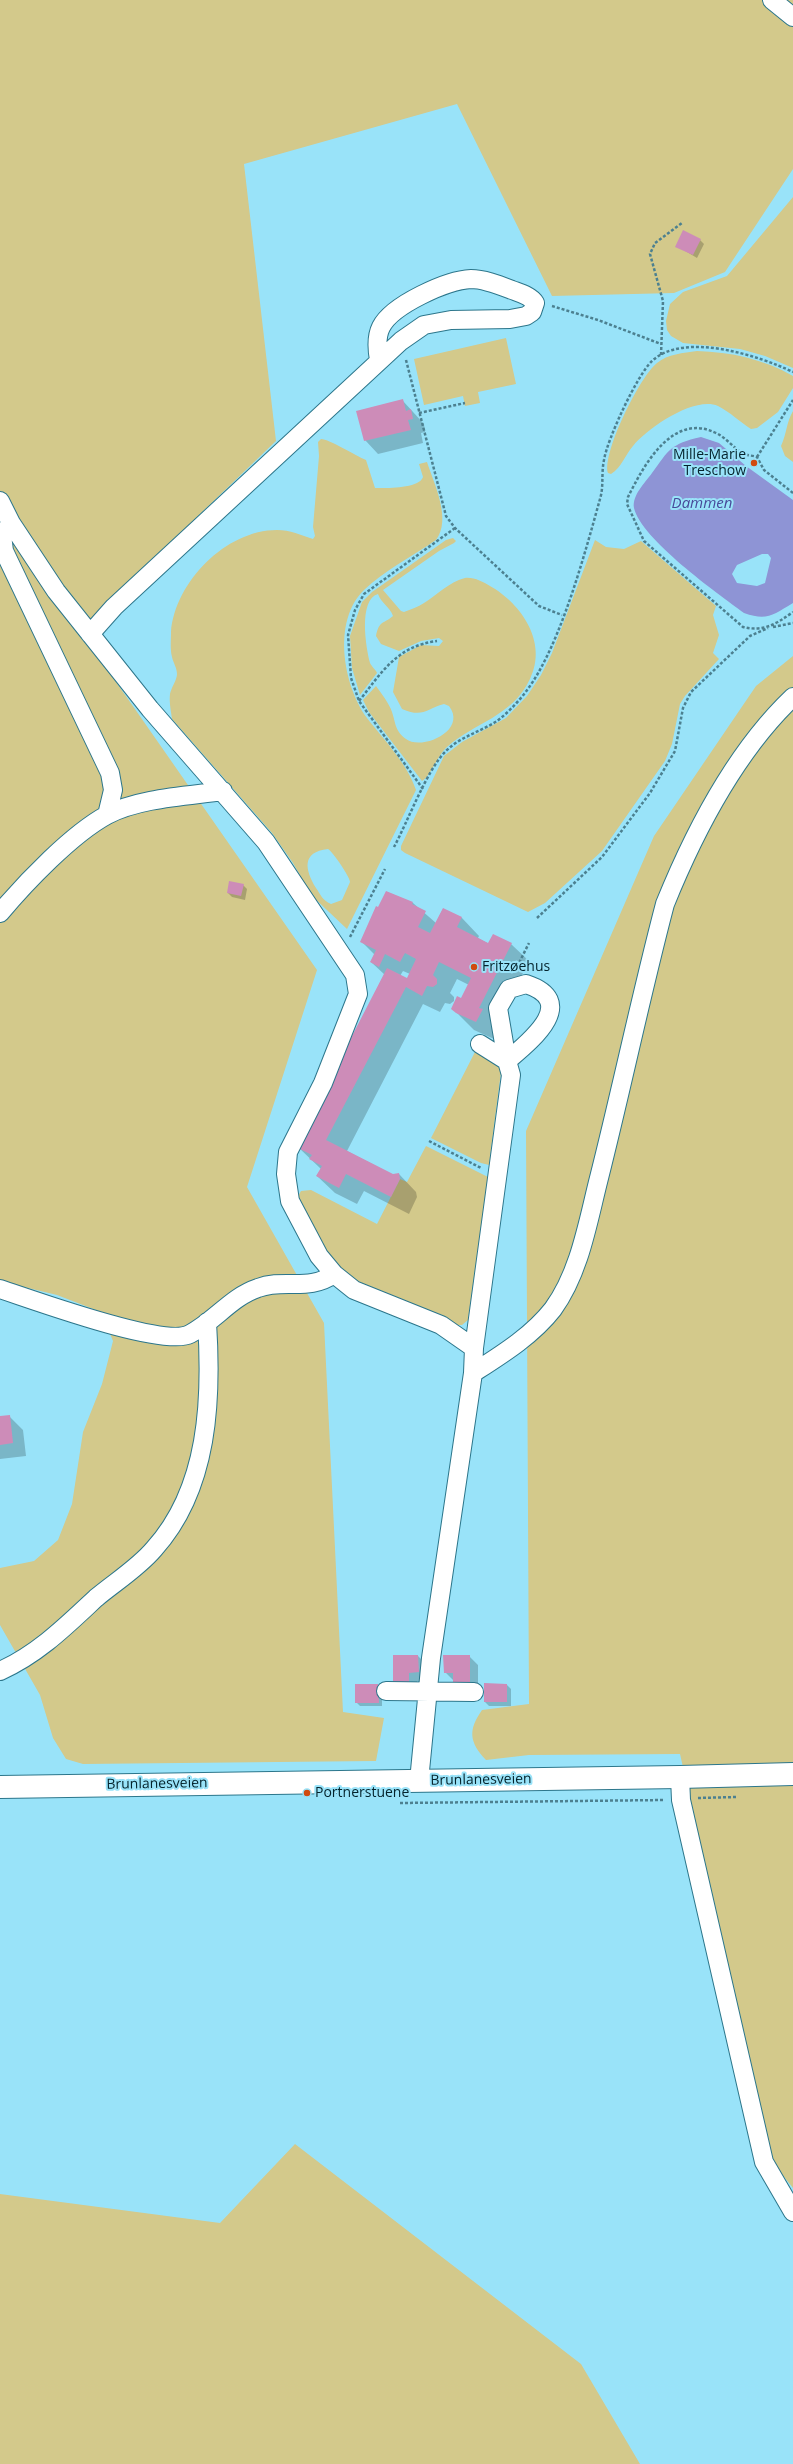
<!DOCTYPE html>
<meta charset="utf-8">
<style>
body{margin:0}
canvas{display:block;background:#99e3f9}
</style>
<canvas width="793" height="2464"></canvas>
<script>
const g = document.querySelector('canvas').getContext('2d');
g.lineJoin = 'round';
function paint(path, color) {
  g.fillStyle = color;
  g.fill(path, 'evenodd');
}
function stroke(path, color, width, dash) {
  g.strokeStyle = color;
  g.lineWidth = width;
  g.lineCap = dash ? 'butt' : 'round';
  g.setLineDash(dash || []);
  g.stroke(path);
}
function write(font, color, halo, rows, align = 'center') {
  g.font = font + ' "Open Sans",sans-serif';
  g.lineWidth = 4;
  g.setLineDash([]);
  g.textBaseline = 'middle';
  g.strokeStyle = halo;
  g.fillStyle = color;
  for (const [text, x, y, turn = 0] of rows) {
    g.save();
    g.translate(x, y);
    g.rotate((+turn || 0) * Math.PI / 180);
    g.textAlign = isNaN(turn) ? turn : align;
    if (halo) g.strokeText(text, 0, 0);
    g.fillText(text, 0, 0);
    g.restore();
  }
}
const green = new Path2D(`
 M 0,0 L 793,0 L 793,169 L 725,272 L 674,293 L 552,296 L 457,104 L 244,164 L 276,441 L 94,616 L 84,636 L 317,970 L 247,1187 L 324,1323 L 343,1712 L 384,1718 L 376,1761 L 83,1764 L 66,1759 L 53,1738 L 40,1695 L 0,1625 L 0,1568 L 34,1561 L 58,1540 L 72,1504 L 83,1432 L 102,1384 L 113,1341 L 101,1312 L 57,1295 L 24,1287 L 0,1292 Z
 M 793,197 L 793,368 L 765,356 L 740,349 L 683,343 L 671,336 L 667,330 L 666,321 L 670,304 L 683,292 L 727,276 Z
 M 506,338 L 516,384 L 478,392 L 480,403 L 465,406 L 463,396 L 424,405 L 414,359 Z
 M 697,351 C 731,352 763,359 793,376 L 793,388 L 778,412 L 757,428 L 751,429 C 740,422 730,412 718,406 C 694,396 648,428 633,446 C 625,455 622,467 611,474 L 608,473 C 602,453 640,376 657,363 C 668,354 683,353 697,351 Z
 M 793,411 L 793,462 L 785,456 L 781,446 C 787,433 786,423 793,411 Z
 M 321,439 C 329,439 356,456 366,460 L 375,488 C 386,488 419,489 423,477 L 419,464 L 427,462 C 434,484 452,519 436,540 C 414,555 384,571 364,590 C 332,621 343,685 367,718 C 384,740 407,763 416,790 L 347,929 L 311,895 L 293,863 L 272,833 L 172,719 C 171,711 169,702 170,694 C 171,688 177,680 177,674 C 177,668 173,662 172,657 C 170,649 171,640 171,632 C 175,582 226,530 277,530 C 290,530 301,535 313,539 L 315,536 L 313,527 L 319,456 L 318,442 ZM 328,849 C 333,852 350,877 350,882 L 342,900 L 331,904 C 322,900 321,895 316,888 C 305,870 301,852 328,849 Z
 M 453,538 L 456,541 L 454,543 L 439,551 L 383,590 L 401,611 L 404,612 C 411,609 418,607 424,603 C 436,596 450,581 465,578 C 474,577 483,582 490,586 C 522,604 548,643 530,679 C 512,717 475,722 447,747 C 437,756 431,776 422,781 L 369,712 L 363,700 L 376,686 C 381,693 389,703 392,712 C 396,724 395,731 406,739 C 421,751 468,731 449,706 L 444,704 C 426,709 423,718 402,709 L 393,692 L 399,657 L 421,645 L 439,646 L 443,641 L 439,638 L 421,641 L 399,651 L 381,644 L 376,636 C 379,620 384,624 393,616 C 390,607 381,603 378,594 C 358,600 366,648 370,663 C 372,667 376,670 377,673 L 360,695 L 352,668 L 350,636 L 362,602 L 372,592 L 446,540 Z
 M 595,540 L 606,547 L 624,549 L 641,541 L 716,606 L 713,615 L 719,635 L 713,653 L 719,659 L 685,696 L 680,704 L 672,744 L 665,761 L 602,851 L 545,903 L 528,912 L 405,853 L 401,850 L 401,846 L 444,756 L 462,742 L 506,718 L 527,696 L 541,675 L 552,653 Z
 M 793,656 L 793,2188 L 772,2162 L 680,1754 L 529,1755 L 486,1760 C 469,1742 468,1730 482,1710 L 529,1704 L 526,1131 L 654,836 L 756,686 Z
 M 476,1050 L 495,1061 L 501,1072 L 489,1165 L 481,1163 L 431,1138 Z
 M 426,1146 L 488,1177 L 468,1320 L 462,1325 L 457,1325 L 358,1288 L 336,1271 L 297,1198 L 301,1191 L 311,1190 L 377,1224 L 400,1179 L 407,1182 Z
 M 295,2144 L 581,2364 L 640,2464 L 0,2464 L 0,2194 L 220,2223 Z`);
const water = new Path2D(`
 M 701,437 L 719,443 L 746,466 L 793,500 L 793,603 C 773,615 767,621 744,613 C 717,593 641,539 634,508 C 632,495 645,483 652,473 C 669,450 670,444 701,437 ZM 762,554 L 768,554 L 771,558 L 765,583 L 757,586 L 737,583 L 732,574 L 737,565 Z`);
const shadow = new Path2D(`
 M 700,240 L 704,244 L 697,258 L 677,246 Z
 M 403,401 L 424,424 L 425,432 L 421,433 L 423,443 L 378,454 L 365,440 Z
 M 243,885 L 247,889 L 245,900 L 232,897 L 228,893 Z
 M 387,892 L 413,903 L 436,923 L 443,909 L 462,918 L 479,936 L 478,938 L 489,944 L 511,944 L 529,961 L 497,1024 L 500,1028 L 494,1039 L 474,1030 L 452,1008 L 461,1000 L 469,985 L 457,979 L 450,993 L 454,997 L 454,1001 L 450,1004 L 445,1003 L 440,1012 L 423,1004 L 347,1151 L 393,1175 L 399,1174 L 416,1192 L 417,1197 L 409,1214 L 364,1191 L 357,1204 L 335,1193 L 317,1176 L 321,1169 L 299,1148 L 385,975 L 371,962 L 375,955 L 362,942 ZM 403,971 L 410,974 L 407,979 L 400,976 Z
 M 9,1416 L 23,1430 L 26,1456 L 0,1459 L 0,1417 Z
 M 418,1656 L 427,1665 L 427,1681 L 417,1681 L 417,1690 L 402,1690 L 394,1682 Z
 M 469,1656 L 478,1665 L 478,1690 L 463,1690 L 445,1672 Z
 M 356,1685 L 378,1685 L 382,1689 L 382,1706 L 360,1706 L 356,1702 Z
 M 507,1685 L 511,1689 L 511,1706 L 489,1706 L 485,1702 Z`);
const building = new Path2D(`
 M 683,230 L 701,239 L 693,255 L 675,247 Z
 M 403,399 L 406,411 L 411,409 L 413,419 L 408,420 L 411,430 L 364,441 L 356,411 Z
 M 229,881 L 244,884 L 241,896 L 227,893 Z
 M 386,891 L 413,902 L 412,904 L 426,911 L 418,927 L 430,933 L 443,908 L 462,917 L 457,927 L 488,943 L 493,934 L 512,943 L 479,1008 L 483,1009 L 476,1022 L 456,1013 L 451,1009 L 457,996 L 461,998 L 471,978 L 439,962 L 433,975 L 437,979 L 437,984 L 433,987 L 427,986 L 422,996 L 406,987 L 326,1140 L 393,1174 L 399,1173 L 400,1179 L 391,1197 L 346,1174 L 339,1188 L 316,1176 L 322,1166 L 309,1159 L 312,1155 L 298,1148 L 319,1100 L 387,968 L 407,978 L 416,959 L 405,953 L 400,962 L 385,954 L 379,967 L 370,962 L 376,950 L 360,942 L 376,906 L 378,907 Z
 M 10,1415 L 13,1443 L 0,1445 L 0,1416 Z
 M 393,1655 L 418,1655 L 419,1672 L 409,1673 L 409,1682 L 393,1682 Z
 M 443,1655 L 470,1655 L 470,1682 L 453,1682 L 453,1673 L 444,1673 Z
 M 484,1683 L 507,1684 L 507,1702 L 484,1702 Z
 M 355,1684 L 378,1684 L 379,1703 L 355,1703 Z`);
const path = new Path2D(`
 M 552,306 L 598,320 L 661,344
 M 661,355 L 663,301 L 650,254 L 655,243 L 682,223
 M 406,360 L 446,516 L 455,528 L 539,606 L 562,615
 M 419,413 L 465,403
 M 757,457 L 793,400
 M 793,493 L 764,470 L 757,457 C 752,455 746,456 742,453 C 734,448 727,439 718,434 C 673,410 644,465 628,497 L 627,504 L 644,541 L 743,627 C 764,632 776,624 793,612
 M 773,627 L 793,623
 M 359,701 C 382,672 397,646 437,641
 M 423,789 L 359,701 L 351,678 L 348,635 L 355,610 L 364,594 L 455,528
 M 394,847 C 407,823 427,770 445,752 C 459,737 480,732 497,721 C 513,709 527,692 537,675 C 565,627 585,553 600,499 C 604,486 601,474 604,460 C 607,440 637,375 652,361 C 684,331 760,356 793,372
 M 537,918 L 602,857 L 650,793 L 675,751 L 683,708 L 691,692 L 750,636 L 768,628
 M 350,937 L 385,869
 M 517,967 L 529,943
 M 429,1141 L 481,1168
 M 698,1798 L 737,1797
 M 400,1803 L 665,1800`);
const minor = new Path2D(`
 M 772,0 L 793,17
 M 0,501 L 11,523 L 56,591 L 150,709 L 266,842 L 355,975 L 358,994 L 323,1083 L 288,1152 L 286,1174 L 290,1201 L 319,1256 L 334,1274 L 354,1290 L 441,1325 L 474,1348 L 473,1373 L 431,1658 L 419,1781
 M 11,523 L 2,535 L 4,551 L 110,773 L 113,790 L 107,815
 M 90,634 L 114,607 L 401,341 L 424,325 L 451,320 L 510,319 L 526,316 L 532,312 L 535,303 C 531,296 520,293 512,290 C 499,285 484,279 471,279 C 447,280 392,305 381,327 C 376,337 377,349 379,360
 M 0,913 C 26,882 72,834 107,815 C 139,798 188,796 223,791
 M 526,984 C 581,1002 528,1043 507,1061 L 498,1008 L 509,989 Z
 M 0,1289 C 34,1300 164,1348 190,1334 C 215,1321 231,1297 258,1288 C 284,1278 309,1292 334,1274
 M 474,1348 L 511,1075 L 507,1061 L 480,1044
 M 473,1373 C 501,1355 532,1336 553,1309 C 580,1272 588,1221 599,1178 C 622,1087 641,995 665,904 C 695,830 735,752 793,697
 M 0,1671 C 38,1654 66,1626 96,1598 C 115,1582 138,1568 154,1549 C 209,1488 212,1399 207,1322
 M 386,1691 L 474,1692
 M 680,1777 L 681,1800 L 764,2162 L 793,2212`);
const major = new Path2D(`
 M 0,1787 L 680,1777 L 793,1774`);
const markers = [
 [754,463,4,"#d14b10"],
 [474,967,4,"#d14b10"],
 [307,1793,4,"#d14b10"]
];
const poiNames = [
 ["Mille-Marie",746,455,"right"],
 ["Treschow",746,471,"right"],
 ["Fritzøehus",482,967],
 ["Portnerstuene",315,1793]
];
const streetNames = [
 ["Brunlanesveien",481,1780,-1],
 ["Brunlanesveien",157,1784,-1]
];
const waterNames = [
 ["Dammen",702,504]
];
paint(green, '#d3c98b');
paint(water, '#8e94d5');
paint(shadow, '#0003');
paint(building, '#cd8cb8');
stroke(minor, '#2c768b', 20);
stroke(major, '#2c768b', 24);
stroke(path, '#4c8090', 2.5, [3, 2]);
stroke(minor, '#fff', 18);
stroke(major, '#fff', 22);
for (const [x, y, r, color] of markers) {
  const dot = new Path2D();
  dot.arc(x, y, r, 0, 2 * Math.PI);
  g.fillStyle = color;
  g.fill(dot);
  stroke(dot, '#99e3f9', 1.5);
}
write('14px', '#04232c', '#99e3f9', poiNames, 'left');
write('14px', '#04232c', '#99e3f9', streetNames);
write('italic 15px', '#484999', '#99e3f9', waterNames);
</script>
